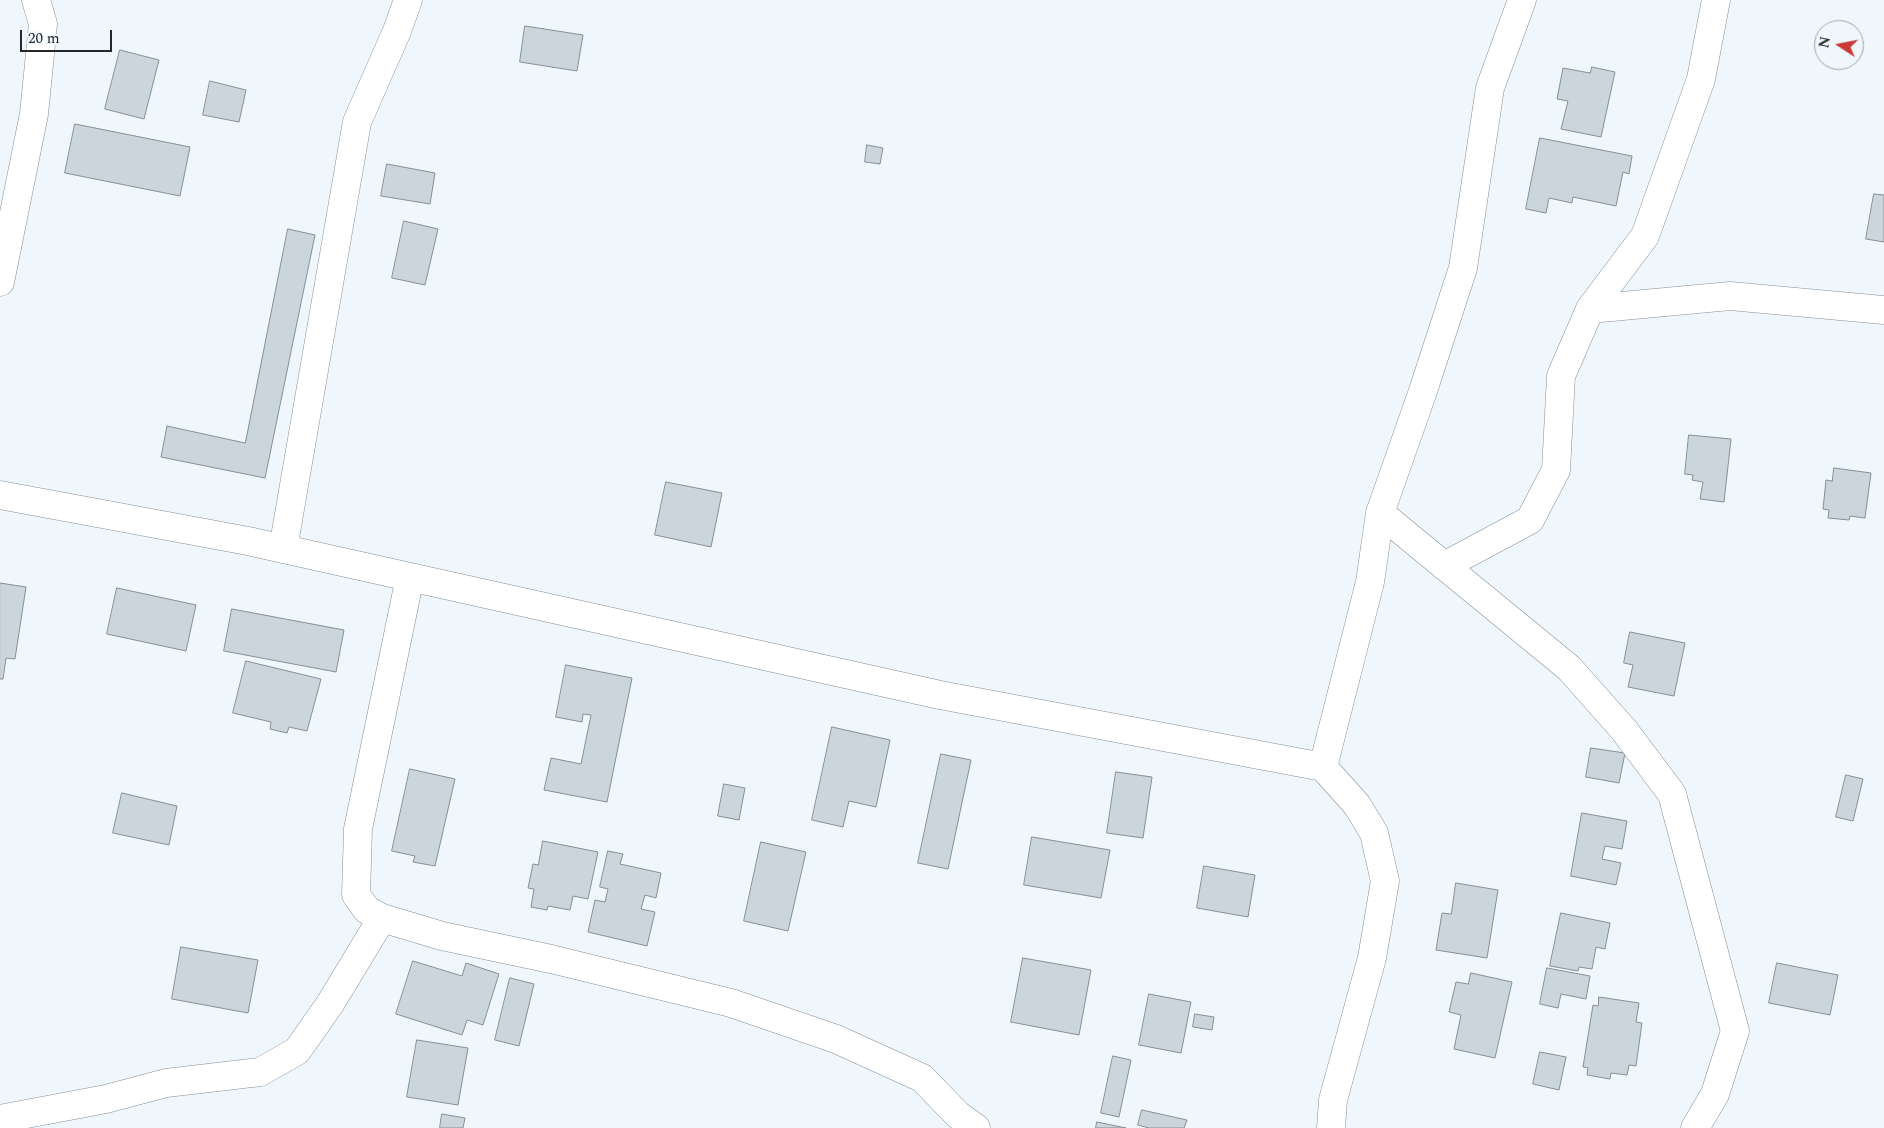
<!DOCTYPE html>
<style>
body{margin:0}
#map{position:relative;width:1884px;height:1128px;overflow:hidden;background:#eff7fd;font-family:Spectral,serif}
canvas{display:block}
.north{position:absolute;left:1814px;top:20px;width:50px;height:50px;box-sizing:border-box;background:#eff7fd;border:1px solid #9ea4a9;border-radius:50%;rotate:281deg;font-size:14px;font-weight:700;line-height:20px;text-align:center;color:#25282b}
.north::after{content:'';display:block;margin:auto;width:18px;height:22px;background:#c93a38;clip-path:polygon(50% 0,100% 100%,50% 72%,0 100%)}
.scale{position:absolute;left:20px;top:30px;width:92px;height:22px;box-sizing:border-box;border:2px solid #25282b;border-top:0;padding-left:6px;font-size:15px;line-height:18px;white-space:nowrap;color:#25282b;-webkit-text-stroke:4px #eff7fd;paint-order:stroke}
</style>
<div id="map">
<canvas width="1884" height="1128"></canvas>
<div class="north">N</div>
<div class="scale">20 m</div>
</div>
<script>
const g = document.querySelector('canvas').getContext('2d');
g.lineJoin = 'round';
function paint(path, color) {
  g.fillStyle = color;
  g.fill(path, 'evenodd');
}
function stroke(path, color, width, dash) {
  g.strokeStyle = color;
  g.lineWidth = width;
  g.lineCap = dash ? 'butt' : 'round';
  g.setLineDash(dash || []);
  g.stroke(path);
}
const building = new Path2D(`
 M 525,26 L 583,35 L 577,71 L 520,62 Z
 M 120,50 L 159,60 L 144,119 L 105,109 Z
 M 1592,67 L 1615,72 L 1601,137 L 1561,129 L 1568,101 L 1557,99 L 1563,68 L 1590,73 Z
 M 210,81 L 246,90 L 239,122 L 203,115 Z
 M 75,124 L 190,147 L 180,196 L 65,173 Z
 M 1540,138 L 1632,156 L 1629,174 L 1623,172 L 1616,206 L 1573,197 L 1572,203 L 1549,198 L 1546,213 L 1526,209 Z
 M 867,145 L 883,148 L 880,164 L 865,162 Z
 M 387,164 L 435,173 L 430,204 L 381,196 Z
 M 1874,194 L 1884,195 L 1884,242 L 1866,239 Z
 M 404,221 L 438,229 L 425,285 L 392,278 Z
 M 288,229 L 315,235 L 265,478 L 161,457 L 167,426 L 245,443 Z
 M 1689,435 L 1731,439 L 1724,502 L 1700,499 L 1703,482 L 1692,480 L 1693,475 L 1685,474 Z
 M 1834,468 L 1871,473 L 1865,518 L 1850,516 L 1849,520 L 1828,518 L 1829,510 L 1823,509 L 1826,480 L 1832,481 Z
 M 666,482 L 722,493 L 711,547 L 655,535 Z
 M 0,583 L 26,587 L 15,659 L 6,658 L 3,679 L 0,679 Z
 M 117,588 L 196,605 L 186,651 L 107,634 Z
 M 232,609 L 344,630 L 336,672 L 224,651 Z
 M 1630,632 L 1685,643 L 1674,696 L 1628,687 L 1633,665 L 1624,663 Z
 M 246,661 L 321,679 L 307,731 L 289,727 L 287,733 L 270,729 L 271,722 L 233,713 Z
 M 566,665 L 632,678 L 607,802 L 544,790 L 551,758 L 581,764 L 591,715 L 583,714 L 582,722 L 556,717 Z
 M 832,727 L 890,740 L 876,807 L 849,801 L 843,827 L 812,820 Z
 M 1591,748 L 1625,753 L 1619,783 L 1586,777 Z
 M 941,754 L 971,760 L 948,869 L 918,863 Z
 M 410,769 L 455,779 L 435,866 L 413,862 L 415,856 L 392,851 Z
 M 1116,772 L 1152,777 L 1143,838 L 1107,833 Z
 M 1846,775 L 1863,779 L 1853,821 L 1836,817 Z
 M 724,784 L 745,788 L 739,820 L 718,816 Z
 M 122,793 L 177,806 L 169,845 L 113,833 Z
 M 1582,813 L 1627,821 L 1622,849 L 1605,846 L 1602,859 L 1621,863 L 1616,885 L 1571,876 Z
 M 1032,837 L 1110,850 L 1101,898 L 1024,885 Z
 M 543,841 L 598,852 L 588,899 L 573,896 L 570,910 L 548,906 L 547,910 L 531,907 L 534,889 L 528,888 L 533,864 L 538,865 Z
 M 761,842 L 806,852 L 788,931 L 744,921 Z
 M 608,851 L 623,854 L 620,864 L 661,873 L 656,898 L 645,895 L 641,909 L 655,912 L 647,946 L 588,932 L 595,900 L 605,902 L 608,889 L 600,887 Z
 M 1204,866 L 1255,875 L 1248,917 L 1197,908 Z
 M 1456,883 L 1498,890 L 1487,958 L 1436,950 L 1442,913 L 1451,914 Z
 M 1561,913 L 1610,923 L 1605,949 L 1596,947 L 1592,969 L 1579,967 L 1578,971 L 1550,966 Z
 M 181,947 L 258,960 L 248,1013 L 172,999 Z
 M 1023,958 L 1091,970 L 1079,1035 L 1011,1022 Z
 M 413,961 L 462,976 L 466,963 L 499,974 L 483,1025 L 467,1020 L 462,1035 L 396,1014 Z
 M 1777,963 L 1838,975 L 1830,1015 L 1769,1003 Z
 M 1547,968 L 1590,976 L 1586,999 L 1561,994 L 1558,1008 L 1540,1004 Z
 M 1471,973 L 1512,982 L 1495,1058 L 1454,1049 L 1461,1015 L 1449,1012 L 1456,982 L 1468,984 Z
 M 510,978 L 534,984 L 519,1046 L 495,1040 Z
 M 1149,994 L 1191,1002 L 1181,1053 L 1139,1045 Z
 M 1599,997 L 1639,1003 L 1636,1022 L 1642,1023 L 1636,1066 L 1629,1065 L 1627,1075 L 1611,1073 L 1610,1079 L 1587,1075 L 1588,1068 L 1583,1067 L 1593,1005 L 1598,1006 Z
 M 1195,1014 L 1214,1017 L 1212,1030 L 1193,1027 Z
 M 417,1040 L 468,1048 L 458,1105 L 407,1097 Z
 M 1540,1052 L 1566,1057 L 1559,1090 L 1533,1084 Z
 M 1113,1056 L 1131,1060 L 1119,1117 L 1101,1113 Z
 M 1142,1110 L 1187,1120 L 1184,1128 L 1149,1128 L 1138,1125 Z
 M 442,1114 L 465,1118 L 463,1128 L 440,1128 Z
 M 1097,1122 L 1126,1128 L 1096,1128 Z`);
const minor = new Path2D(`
 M 0,282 L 34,114 L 43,24 L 36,0
 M 1590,309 L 1730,296 L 1884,310
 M 0,495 L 248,541 L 940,695 L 1323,767 L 1357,805 L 1374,833 L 1385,881 L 1372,958 L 1333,1100 L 1331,1128
 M 1380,513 L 1569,668 L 1624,730 L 1672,794 L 1735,1031 L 1715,1094 L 1695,1128
 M 283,549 L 357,122 L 397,31 L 408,0
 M 1444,566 L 1530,520 L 1556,470 L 1561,376 L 1590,309 L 1645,236 L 1701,79 L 1716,0
 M 410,577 L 358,829 L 356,895 L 367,910 L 382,918 L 442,936 L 551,959 L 731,1003 L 836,1039 L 922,1078 L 958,1115 L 976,1128
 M 1323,767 L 1370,582 L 1380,513 L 1422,394 L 1463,268 L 1490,88 L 1522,0
 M 0,1119 L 106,1099 L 166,1083 L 260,1072 L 297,1051 L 330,1004 L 382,918`);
paint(building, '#cbd5dc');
stroke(building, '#868f96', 1);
stroke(minor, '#868f97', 29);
stroke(minor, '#fff', 28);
</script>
